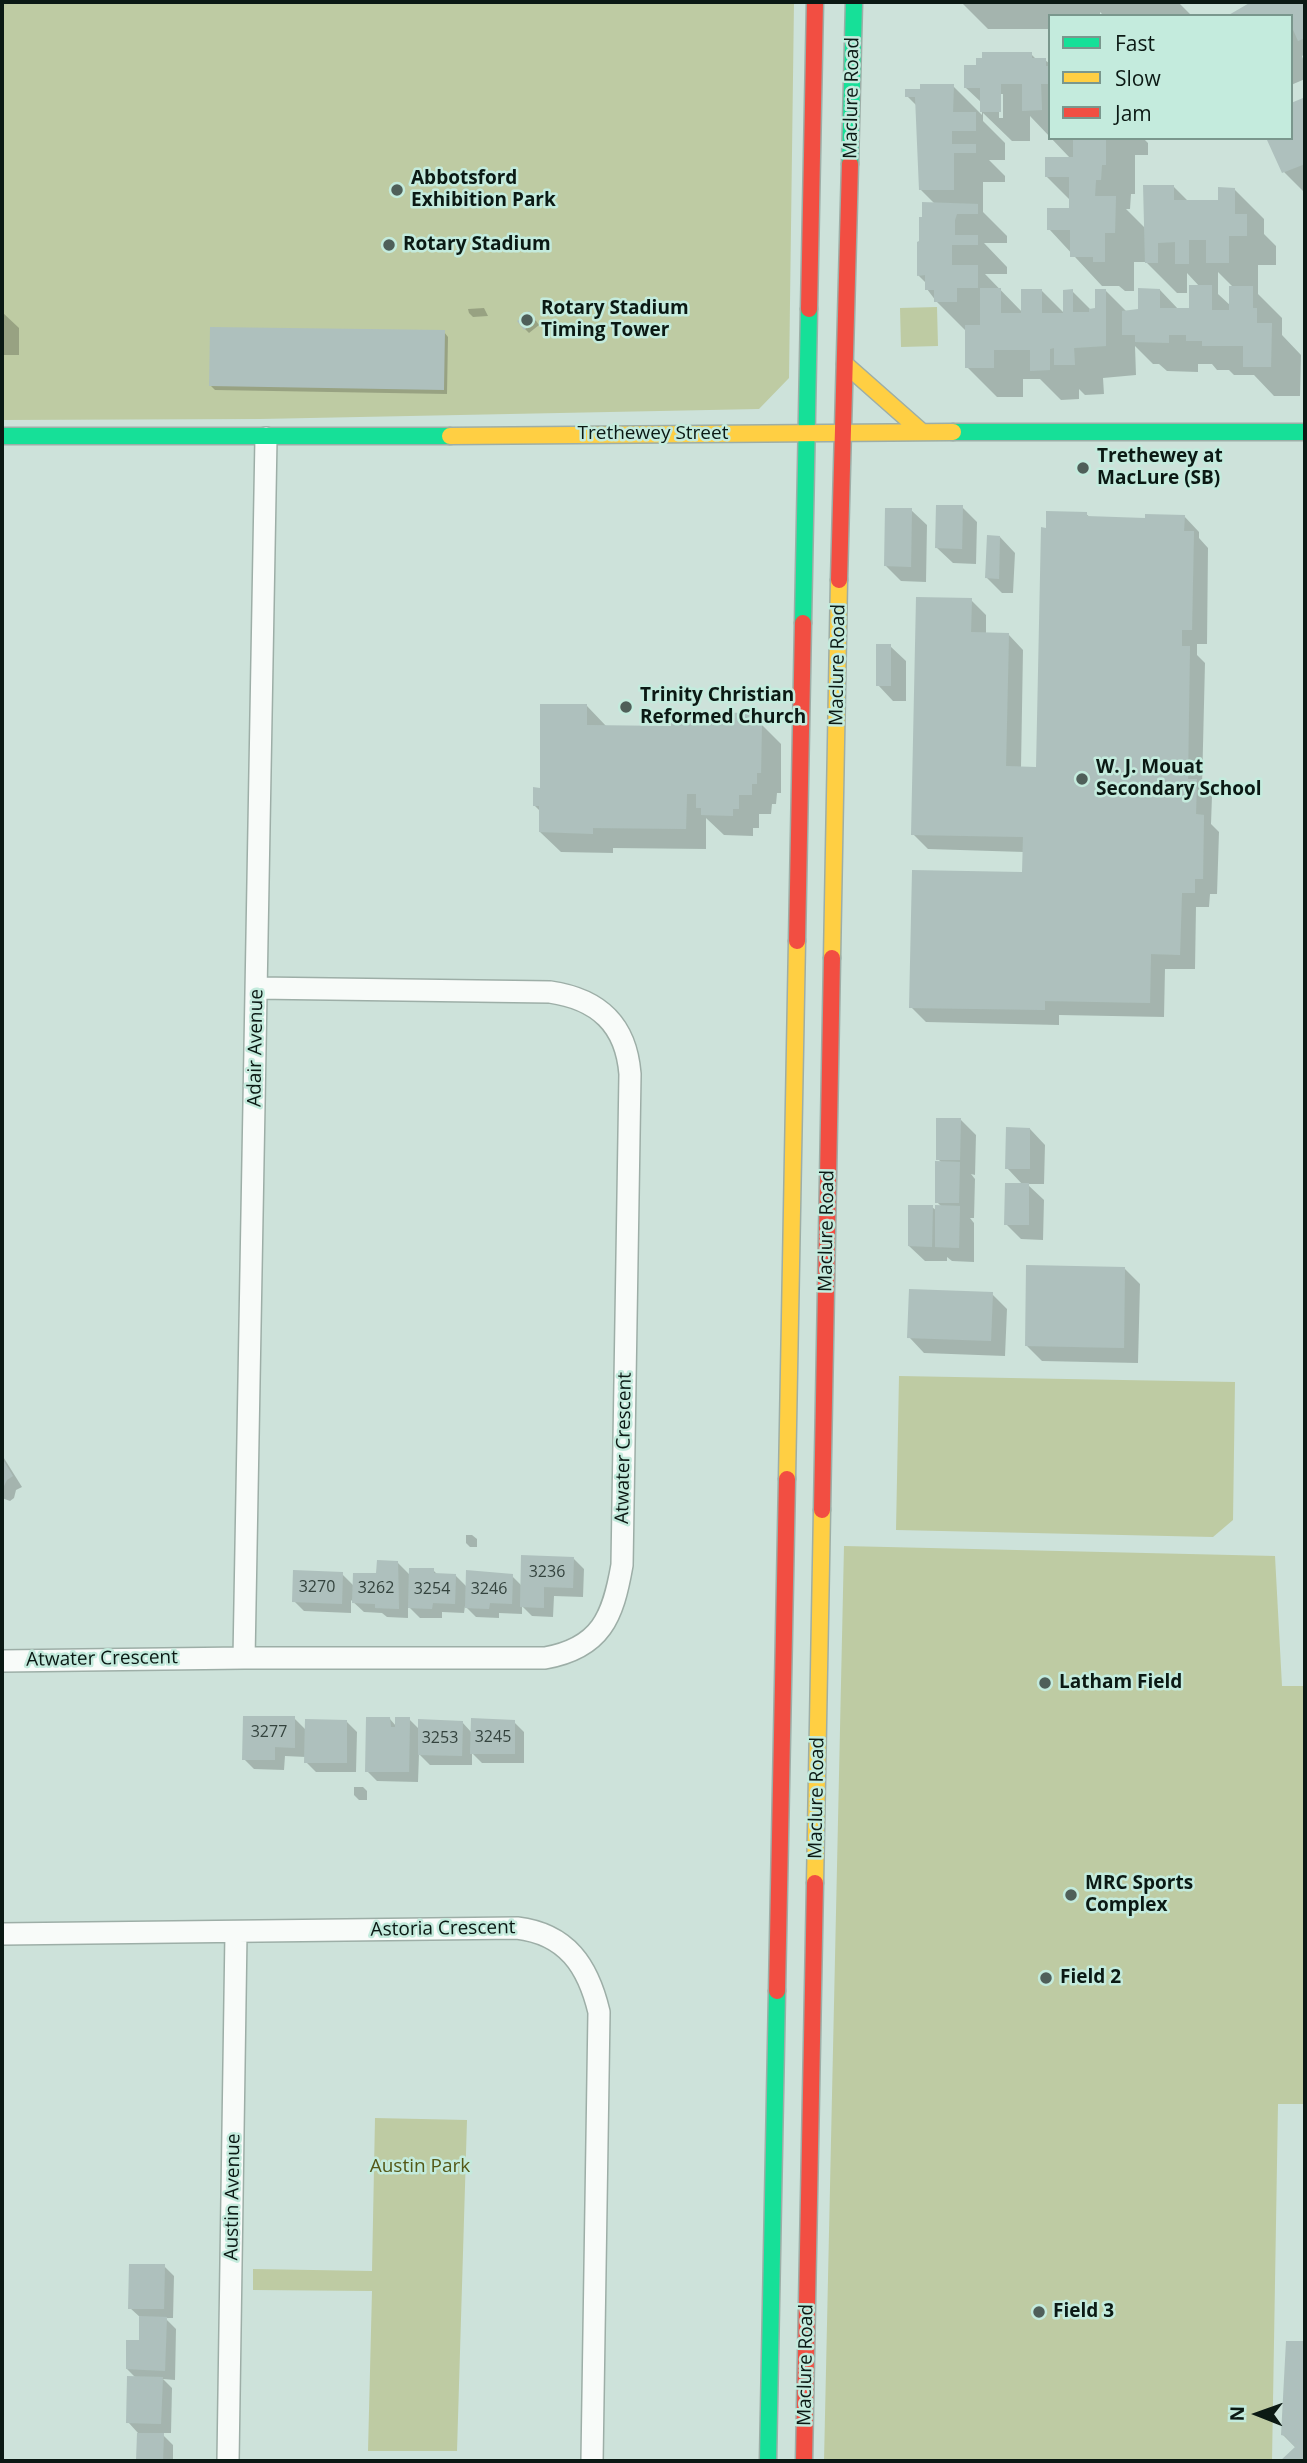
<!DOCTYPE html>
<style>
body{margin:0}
#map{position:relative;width:1307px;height:2463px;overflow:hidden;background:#cde2da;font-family:"Open Sans",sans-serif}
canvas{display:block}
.frame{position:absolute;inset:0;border:4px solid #0b1914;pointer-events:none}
.legend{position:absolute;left:1048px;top:14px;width:245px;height:126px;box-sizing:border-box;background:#c4ebdd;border:2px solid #7a978d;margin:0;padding:9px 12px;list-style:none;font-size:21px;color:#0b1914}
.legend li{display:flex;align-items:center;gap:14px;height:35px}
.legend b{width:35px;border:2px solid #7a978d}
.north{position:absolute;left:1223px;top:2379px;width:70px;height:70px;-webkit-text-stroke:5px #c4ebdd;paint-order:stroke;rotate:271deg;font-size:19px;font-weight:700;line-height:28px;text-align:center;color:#0b1914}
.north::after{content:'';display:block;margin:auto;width:24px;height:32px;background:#0b1914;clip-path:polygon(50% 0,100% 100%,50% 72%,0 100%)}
</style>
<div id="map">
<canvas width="1307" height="2463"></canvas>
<div class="frame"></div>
<ul class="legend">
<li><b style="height:9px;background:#16e098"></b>Fast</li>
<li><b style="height:9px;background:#ffcf43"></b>Slow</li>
<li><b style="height:9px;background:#f24e42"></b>Jam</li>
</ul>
<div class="north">N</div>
</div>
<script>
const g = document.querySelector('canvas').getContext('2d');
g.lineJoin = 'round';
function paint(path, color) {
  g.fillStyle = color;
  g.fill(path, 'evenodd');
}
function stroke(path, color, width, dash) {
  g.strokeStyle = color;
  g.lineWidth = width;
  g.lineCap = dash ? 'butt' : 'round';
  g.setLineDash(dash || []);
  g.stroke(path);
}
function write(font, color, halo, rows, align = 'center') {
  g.font = font + ' "Open Sans",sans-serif';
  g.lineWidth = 5;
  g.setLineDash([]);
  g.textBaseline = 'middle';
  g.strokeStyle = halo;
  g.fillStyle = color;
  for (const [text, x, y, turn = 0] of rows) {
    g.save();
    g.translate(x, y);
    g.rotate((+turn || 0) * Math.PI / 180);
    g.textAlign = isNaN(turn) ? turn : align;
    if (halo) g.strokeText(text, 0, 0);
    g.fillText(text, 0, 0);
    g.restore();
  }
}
const green = new Path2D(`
 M 2,2 L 794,2 L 789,378 L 759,409 L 260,419 L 2,420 Z
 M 937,307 L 938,346 L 901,347 L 900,308 Z
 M 899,1376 L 1235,1382 L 1233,1520 L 1213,1537 L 896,1530 Z
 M 844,1546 L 1275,1556 L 1282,1686 L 1305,1686 L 1305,2104 L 1278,2104 L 1272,2461 L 824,2461 Z
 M 375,2118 L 467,2120 L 457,2451 L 368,2451 L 372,2291 L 253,2290 L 253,2269 L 372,2271 Z`);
const shadow = new Path2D(`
 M 961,2 L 1178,2 L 1192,16 L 1104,16 L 1100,12 L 1100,16 L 1050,16 L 1050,29 L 988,29 Z
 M 1253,2 L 1305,2 L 1305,54 L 1302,56 L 1305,64 L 1305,79 L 1291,85 L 1291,16 Z
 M 1031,54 L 1037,60 L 1045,60 L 1050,64 L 1050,138 L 1143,138 L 1148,143 L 1148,155 L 1135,155 L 1135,194 L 1131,194 L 1130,209 L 1126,209 L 1146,229 L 1174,187 L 1189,202 L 1220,202 L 1234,189 L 1264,219 L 1264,234 L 1276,246 L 1276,265 L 1258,265 L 1258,294 L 1282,318 L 1282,335 L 1301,355 L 1300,396 L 1274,396 L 1254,375 L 1234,375 L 1229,370 L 1217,370 L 1212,364 L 1198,364 L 1198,372 L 1167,371 L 1159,364 L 1153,364 L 1135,346 L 1136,375 L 1103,378 L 1104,394 L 1085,395 L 1079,389 L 1079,399 L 1061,400 L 1040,379 L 1023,379 L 1023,397 L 997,397 L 967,367 L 966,331 L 936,301 L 927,289 L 926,283 L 918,275 L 935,204 L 921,190 L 917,106 L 907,96 L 953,86 L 982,115 L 982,103 L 966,88 L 978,67 ZM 999,94 L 1003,94 L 1003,118 L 999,118 ZM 983,113 L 1012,141 L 1030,141 L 1030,116 L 1070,158 L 1047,177 L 1071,201 L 1071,210 L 1049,229 L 1102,286 L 1119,286 L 1125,291 L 1134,291 L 1134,262 L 1146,262 L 1177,293 L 1187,293 L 1187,273 L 1200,287 L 1190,310 L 1179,310 L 1160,290 L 1140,311 L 1127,312 L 1106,291 L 1096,310 L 1091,310 L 1072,291 L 1065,314 L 1041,290 L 1023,313 L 985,274 L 1007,274 L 1007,267 L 984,243 L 1007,243 L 1007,236 L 983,212 L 983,182 L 1005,182 L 1005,176 L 989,160 L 1005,160 L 1005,143 L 983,121 ZM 1218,272 L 1234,288 L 1231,306 L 1218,294 Z
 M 1302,100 L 1305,103 L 1305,193 L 1284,172 L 1270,141 L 1275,138 L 1291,138 Z
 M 484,308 L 488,316 L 473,317 L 469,313 L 468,309 Z
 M 2,312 L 19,328 L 19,355 L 2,355 Z
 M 534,318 L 539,325 L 529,333 L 525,329 Z
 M 444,332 L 448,337 L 447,394 L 215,390 L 211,386 Z
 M 962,507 L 977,522 L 976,564 L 953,563 L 937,548 Z
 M 911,510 L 927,525 L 926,582 L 901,581 L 886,566 Z
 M 1086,514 L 1091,518 L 1147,519 L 1184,516 L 1199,532 L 1199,538 L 1208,548 L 1207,644 L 1197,644 L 1197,655 L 1205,663 L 1202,787 L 1212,796 L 1211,824 L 1219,832 L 1217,894 L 1210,894 L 1209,907 L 1196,907 L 1195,969 L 1165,969 L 1164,1017 L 1059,1015 L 1059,1025 L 926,1022 L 911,1007 L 1024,874 L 1024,852 L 928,849 L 913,834 L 971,600 L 986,615 L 986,634 L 1008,634 L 1023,650 L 1021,768 L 1037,769 L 1048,529 Z
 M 1000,537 L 1015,553 L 1013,593 L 1002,593 L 987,578 Z
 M 890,646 L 906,661 L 906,701 L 893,701 L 878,685 Z
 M 587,706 L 607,727 L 672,727 L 752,715 L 781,744 L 781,793 L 777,793 L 776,804 L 772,804 L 771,814 L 759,814 L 759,828 L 753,828 L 753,836 L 724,835 L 706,818 L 706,849 L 613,848 L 613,853 L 561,852 L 540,832 L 541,812 L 534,805 Z
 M 961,1120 L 976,1135 L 975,1175 L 971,1174 L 975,1179 L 974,1218 L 970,1218 L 974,1223 L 974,1262 L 952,1261 L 947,1257 L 947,1261 L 925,1261 L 909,1246 L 932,1207 L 937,1211 L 942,1207 L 937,1202 L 942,1163 L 938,1159 Z
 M 1030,1129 L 1045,1145 L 1044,1184 L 1027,1184 L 1044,1200 L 1043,1240 L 1021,1239 L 1006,1224 L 1023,1185 L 1007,1168 Z
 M 1125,1269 L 1140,1284 L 1138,1363 L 1042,1361 L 1026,1345 Z
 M 992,1294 L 1007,1309 L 1005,1356 L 924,1353 L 909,1337 Z
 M 2,1455 L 22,1487 L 16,1490 L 14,1498 L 10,1501 L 2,1498 Z
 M 466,1535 L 472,1535 L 477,1539 L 477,1547 L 470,1547 L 466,1543 Z
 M 574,1559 L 584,1569 L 583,1597 L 554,1596 L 553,1617 L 532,1616 L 522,1606 L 522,1614 L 499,1613 L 499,1618 L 476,1617 L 465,1606 L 464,1613 L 442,1612 L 442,1618 L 420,1618 L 408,1606 L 408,1618 L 387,1617 L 382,1613 L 364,1612 L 351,1600 L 351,1613 L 304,1611 L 294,1601 L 342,1574 L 354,1586 L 398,1563 L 411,1576 L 433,1570 L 438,1575 L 456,1576 L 467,1587 L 512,1576 L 522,1586 Z
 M 294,1718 L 306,1730 L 347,1722 L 357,1732 L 356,1772 L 316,1772 L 306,1762 L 306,1757 L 285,1756 L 284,1770 L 254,1769 L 244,1759 Z
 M 390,1719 L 396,1726 L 409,1719 L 420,1730 L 462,1722 L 472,1733 L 514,1722 L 524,1732 L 524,1763 L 482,1763 L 472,1753 L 472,1765 L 430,1765 L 419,1754 L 418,1782 L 377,1781 L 367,1771 Z
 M 354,1787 L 363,1787 L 367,1791 L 367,1800 L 359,1800 L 354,1795 Z
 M 164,2266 L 174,2276 L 173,2318 L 165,2318 L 176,2329 L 175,2380 L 163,2379 L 172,2388 L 171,2433 L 161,2433 L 173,2445 L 173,2461 L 137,2461 L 138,2433 L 128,2422 L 136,2378 L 127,2369 L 140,2342 L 141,2318 L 130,2308 Z
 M 1287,2343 L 1305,2343 L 1305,2461 L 1283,2461 L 1296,2448 L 1283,2435 Z`);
const building = new Path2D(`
 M 1251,2 L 1305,2 L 1305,38 L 1298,41 L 1291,25 L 1291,16 L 1227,16 Z
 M 982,52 L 1032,52 L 1032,58 L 1046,58 L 1046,66 L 1050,66 L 1050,84 L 1041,84 L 1042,110 L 1022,111 L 1022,84 L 1001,84 L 1001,112 L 980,112 L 980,88 L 964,88 L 964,65 L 976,65 L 976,58 L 982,58 Z
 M 920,84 L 954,84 L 953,112 L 976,112 L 976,131 L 952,131 L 952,144 L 976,144 L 976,153 L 954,153 L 954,190 L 919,190 L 915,97 L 905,97 L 905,89 L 920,89 Z
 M 1303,98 L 1305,104 L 1305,164 L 1282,173 L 1267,140 L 1291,138 L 1291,103 Z
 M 1073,138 L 1106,138 L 1106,165 L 1102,165 L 1101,180 L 1096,180 L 1095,196 L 1116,196 L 1115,233 L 1105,233 L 1105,262 L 1093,262 L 1093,257 L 1070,257 L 1070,230 L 1047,230 L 1047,208 L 1069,208 L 1069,177 L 1045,177 L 1045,157 L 1073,157 Z
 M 1143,185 L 1174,185 L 1174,200 L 1218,200 L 1218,187 L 1235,188 L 1235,214 L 1247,214 L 1247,236 L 1229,236 L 1229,263 L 1206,263 L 1206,240 L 1189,240 L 1189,264 L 1175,264 L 1175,242 L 1158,243 L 1158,263 L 1145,263 Z
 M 922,202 L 978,204 L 978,214 L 957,214 L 955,220 L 955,235 L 978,235 L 978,245 L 952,245 L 952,265 L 978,265 L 978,288 L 957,288 L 957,302 L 934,302 L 934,290 L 925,290 L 925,275 L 917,276 L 917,242 L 919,241 L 919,217 L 922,217 Z
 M 1189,285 L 1212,285 L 1212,310 L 1229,310 L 1229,286 L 1253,286 L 1253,308 L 1257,308 L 1257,323 L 1272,323 L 1271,367 L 1243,367 L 1243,346 L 1202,346 L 1202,341 L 1186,341 L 1186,335 L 1169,335 L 1169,343 L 1135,342 L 1135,335 L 1122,335 L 1122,311 L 1138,309 L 1138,288 L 1160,289 L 1160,308 L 1189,308 Z
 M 980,288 L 1001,288 L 1001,313 L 1021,313 L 1021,289 L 1042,289 L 1042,313 L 1063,313 L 1063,290 L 1073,289 L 1073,312 L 1089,312 L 1089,309 L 1095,308 L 1095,289 L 1106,289 L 1106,346 L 1074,348 L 1075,365 L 1054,365 L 1054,348 L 1050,349 L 1050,370 L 1030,371 L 1030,350 L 994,350 L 994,368 L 965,368 L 965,325 L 980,325 Z
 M 529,311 L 536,320 L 524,330 L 517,321 Z
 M 210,327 L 445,330 L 444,390 L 209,386 Z
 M 936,505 L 963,505 L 962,549 L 935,548 Z
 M 885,508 L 912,508 L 911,567 L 884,566 Z
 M 1046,511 L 1087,512 L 1087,516 L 1145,518 L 1145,514 L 1185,515 L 1184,531 L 1194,531 L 1192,630 L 1182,630 L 1182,646 L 1190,646 L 1188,779 L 1197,779 L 1196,814 L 1204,815 L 1203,879 L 1195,879 L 1195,893 L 1182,893 L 1180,955 L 1151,954 L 1150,1003 L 1045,1001 L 1045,1010 L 909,1008 L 912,870 L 1022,872 L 1023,837 L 911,835 L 916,597 L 972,598 L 971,632 L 1009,633 L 1006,766 L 1036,767 L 1041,527 L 1046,528 Z
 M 987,535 L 1000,536 L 999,579 L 985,578 Z
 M 876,644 L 891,644 L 891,686 L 876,686 Z
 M 540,704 L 587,704 L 587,725 L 671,726 L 671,720 L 682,721 L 682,712 L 753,713 L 753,718 L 757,718 L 757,722 L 762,722 L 761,773 L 757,773 L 757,784 L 752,784 L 752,795 L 739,795 L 739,809 L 733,809 L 733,816 L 701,815 L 701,808 L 696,808 L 696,794 L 687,794 L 686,829 L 593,828 L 593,834 L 539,832 L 539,806 L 533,806 L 533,787 L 540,788 Z
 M 936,1118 L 961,1118 L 960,1160 L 936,1160 Z
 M 1006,1127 L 1030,1128 L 1030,1169 L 1005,1169 Z
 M 935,1161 L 960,1162 L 959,1203 L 935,1203 Z
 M 1005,1183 L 1029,1183 L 1029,1225 L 1004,1225 Z
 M 908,1205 L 933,1205 L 932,1247 L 908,1246 Z
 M 935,1205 L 960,1206 L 959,1248 L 935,1247 Z
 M 1026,1265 L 1125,1267 L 1124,1348 L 1025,1346 Z
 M 909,1289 L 993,1292 L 991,1341 L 907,1338 Z
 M 2,1458 L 13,1476 L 7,1480 L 2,1490 Z
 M 521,1555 L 574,1557 L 573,1588 L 544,1587 L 544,1608 L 520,1607 Z
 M 377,1560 L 398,1561 L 399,1609 L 375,1608 L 375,1604 L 352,1603 L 353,1573 L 376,1573 Z
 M 409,1568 L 434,1568 L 434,1573 L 456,1574 L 455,1604 L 433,1603 L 432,1609 L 408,1608 Z
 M 293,1570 L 343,1572 L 342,1604 L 292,1602 Z
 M 466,1570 L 513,1574 L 512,1604 L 490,1603 L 489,1609 L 465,1608 Z
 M 243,1716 L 295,1716 L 295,1748 L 275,1747 L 275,1760 L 242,1760 Z
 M 366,1717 L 390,1717 L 391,1727 L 395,1727 L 395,1717 L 410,1717 L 409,1772 L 365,1772 Z
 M 471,1718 L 515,1720 L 515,1754 L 470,1754 Z
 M 305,1719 L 347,1720 L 347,1763 L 304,1763 Z
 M 418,1719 L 463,1721 L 462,1756 L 418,1755 Z
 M 129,2264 L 165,2264 L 164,2309 L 128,2309 Z
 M 139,2316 L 167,2317 L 165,2371 L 126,2369 L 126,2340 L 139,2340 Z
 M 1286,2341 L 1305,2341 L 1305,2461 L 1280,2461 L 1295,2447 L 1285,2436 L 1281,2435 Z
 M 127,2376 L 163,2377 L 161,2424 L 126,2423 Z
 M 137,2433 L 164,2433 L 163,2461 L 136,2461 Z`);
const street = new Path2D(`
 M 244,1658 L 266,438
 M 2,1661 L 244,1658 L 545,1658 C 601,1648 613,1617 622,1565 L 630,1074 C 626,1024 598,999 550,992 L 257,988
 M 2,1934 L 517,1928 C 567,1934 588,1966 599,2012 L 592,2461
 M 228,2461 L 236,1933`);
const fast = new Path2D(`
 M 850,164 L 854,2
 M 953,432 L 1305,432
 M 2,436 L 450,436
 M 803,623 L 809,309
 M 768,2461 L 777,1991`);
const slow = new Path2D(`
 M 845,364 L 922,432
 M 450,436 L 953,432
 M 832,958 L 839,580
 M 787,1479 L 797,941
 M 815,1883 L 822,1510`);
const jam = new Path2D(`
 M 809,309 L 815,2
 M 839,580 L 850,164
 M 797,941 L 803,623
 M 822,1510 L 832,958
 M 777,1991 L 787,1479
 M 804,2461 L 815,1883`);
const markers = [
 [397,190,7,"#4f5f59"],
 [389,245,7,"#4f5f59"],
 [527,320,7,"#4f5f59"],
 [1083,468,7,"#4f5f59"],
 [626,707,7,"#4f5f59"],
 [1082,779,7,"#4f5f59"],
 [1045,1683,7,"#4f5f59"],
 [1071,1895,7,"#4f5f59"],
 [1046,1978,7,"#4f5f59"],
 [1039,2312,7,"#4f5f59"]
];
const numberNames = [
 ["3236",547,1572],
 ["3270",317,1587],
 ["3262",376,1588],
 ["3254",432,1589],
 ["3246",489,1589],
 ["3277",269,1732],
 ["3245",493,1737],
 ["3253",440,1738]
];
const streetNames = [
 ["Maclure Road",852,98,-89],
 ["Trethewey Street",653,434],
 ["Maclure Road",838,665,-89],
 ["Adair Avenue",256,1048,-89],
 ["Maclure Road",827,1231,-89],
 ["Atwater Crescent",624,1448,-89],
 ["Atwater Crescent",102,1659,-1],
 ["Maclure Road",817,1798,-89],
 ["Astoria Crescent",443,1929,-1],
 ["Austin Avenue",233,2197,-89],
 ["Maclure Road",806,2365,-89]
];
const poiNames = [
 ["Abbotsford",411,179],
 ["Exhibition Park",411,201],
 ["Rotary Stadium",403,245],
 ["Rotary Stadium",541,309],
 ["Timing Tower",541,331],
 ["Trethewey at",1097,457],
 ["MacLure (SB)",1097,479],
 ["Trinity Christian",640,696],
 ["Reformed Church",640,718],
 ["W. J. Mouat",1096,768],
 ["Secondary School",1096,790],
 ["Latham Field",1059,1683],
 ["MRC Sports",1085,1884],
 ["Complex",1085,1906],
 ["Field 2",1060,1978],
 ["Field 3",1053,2312]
];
const parkNames = [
 ["Austin Park",420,2167]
];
paint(green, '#becba3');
paint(shadow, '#0003');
paint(building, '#aec0bd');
stroke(street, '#9daea7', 24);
stroke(fast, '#9daea7', 19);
stroke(slow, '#9daea7', 19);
stroke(jam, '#9daea7', 19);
stroke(street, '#f8fbf9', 21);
stroke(fast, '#16e098', 16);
stroke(slow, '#ffcf43', 16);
stroke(jam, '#f24e42', 16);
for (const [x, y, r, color] of markers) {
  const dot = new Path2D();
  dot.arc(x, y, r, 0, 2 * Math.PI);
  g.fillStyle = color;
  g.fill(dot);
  stroke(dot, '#c4ebdd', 2.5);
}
write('16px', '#34433e', null, numberNames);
write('19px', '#0b1914', '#c4ebdd', streetNames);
write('bold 19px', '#0b1914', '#c4ebdd', poiNames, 'left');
write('19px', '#545817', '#c4ebdd', parkNames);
</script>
